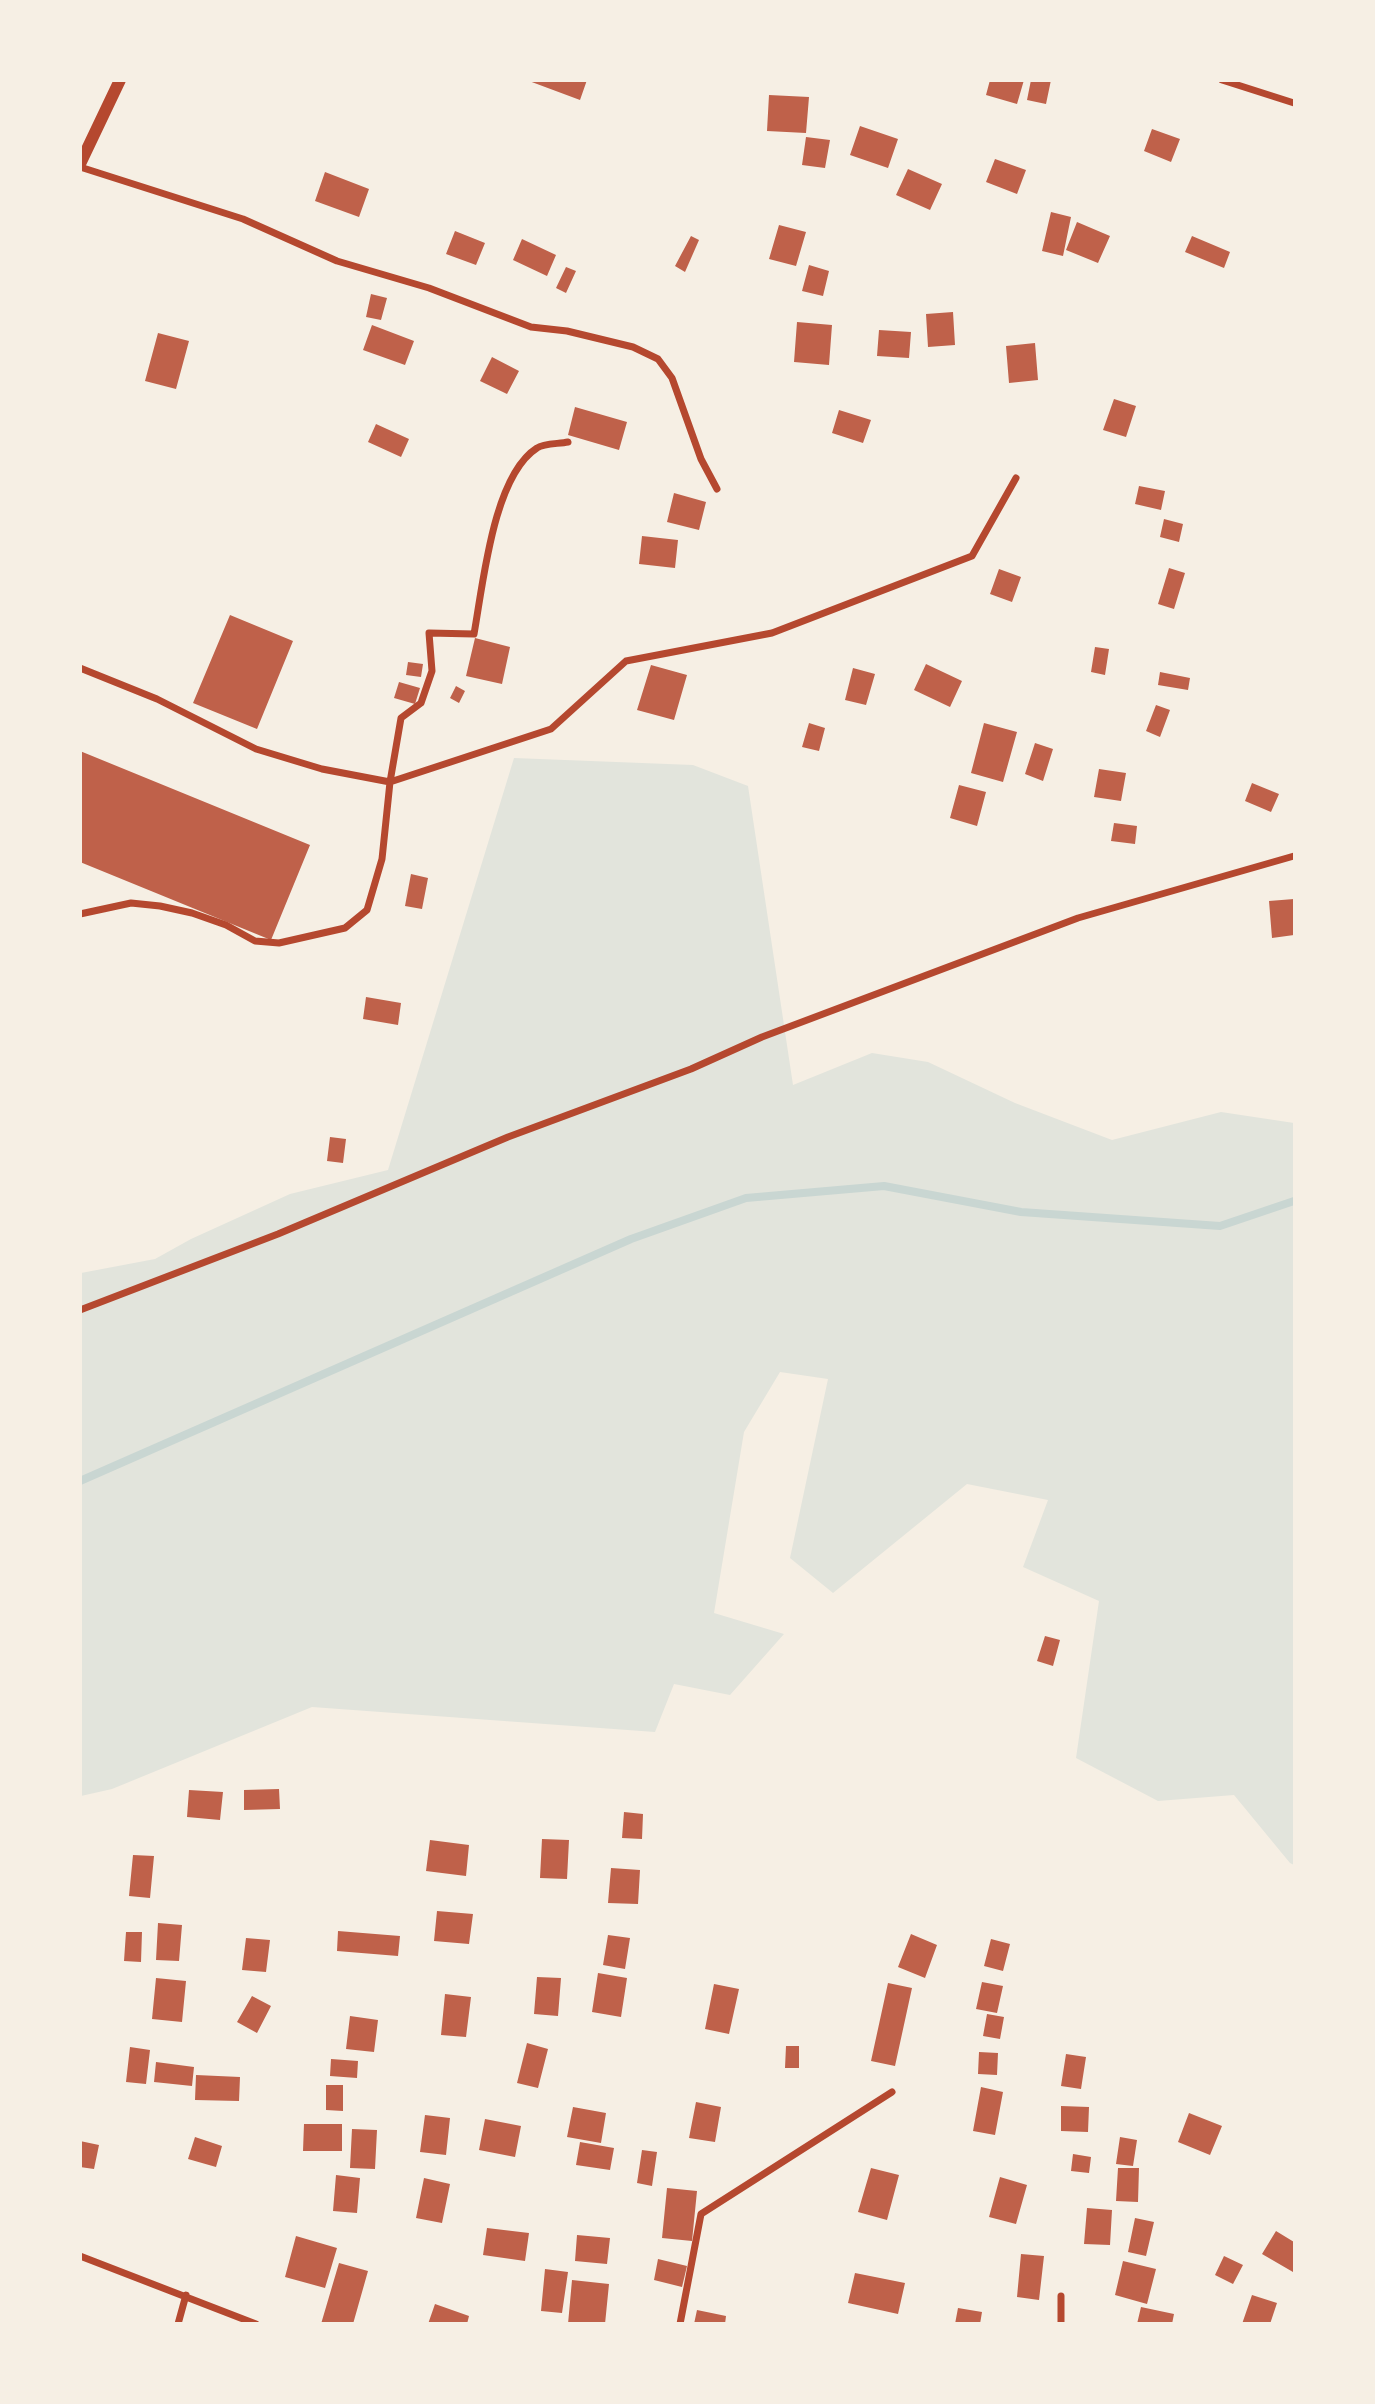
<!DOCTYPE html>
<style>
body{margin:0}
#map{position:relative;width:1375px;height:2404px;overflow:hidden;background:#f6efe4;font-family:Jost,sans-serif}
canvas{display:block}
.frame{position:absolute;inset:0;border:82px solid #f6efe4;pointer-events:none}
</style>
<div id="map">
<canvas width="1375" height="2404"></canvas>
<div class="frame"></div>
</div>
<script>
const g = document.querySelector('canvas').getContext('2d');
g.lineJoin = 'round';
function paint(path, color) {
  g.fillStyle = color;
  g.fill(path, 'evenodd');
}
function stroke(path, color, width, dash) {
  g.strokeStyle = color;
  g.lineWidth = width;
  g.lineCap = dash ? 'butt' : 'round';
  g.setLineDash(dash || []);
  g.stroke(path);
}
const green = new Path2D(`
 M 514,758 L 693,765 L 748,786 L 793,1085 L 872,1053 L 928,1062 L 1015,1103 L 1112,1140 L 1221,1112 L 1294,1123 L 1294,1865 L 1290,1863 L 1234,1795 L 1158,1801 L 1076,1758 L 1099,1601 L 1023,1567 L 1048,1500 L 967,1484 L 833,1593 L 790,1558 L 828,1379 L 780,1372 L 744,1432 L 714,1613 L 784,1634 L 730,1695 L 674,1684 L 655,1732 L 312,1707 L 112,1789 L 81,1796 L 81,1273 L 155,1259 L 191,1239 L 290,1194 L 388,1170 Z`);
const stream = new Path2D(`
 M 80,1481 L 631,1239 L 746,1198 L 884,1186 L 1021,1212 L 1220,1226 L 1294,1201`);
const building = new Path2D(`
 M 587,80 L 580,100 L 529,81 L 529,80 Z
 M 990,80 L 1024,80 L 1017,104 L 986,95 Z
 M 1031,80 L 1051,80 L 1046,104 L 1027,100 Z
 M 769,95 L 809,97 L 806,133 L 767,131 Z
 M 860,126 L 898,139 L 888,168 L 850,155 Z
 M 1152,129 L 1180,139 L 1171,162 L 1144,151 Z
 M 806,137 L 830,140 L 825,168 L 802,165 Z
 M 995,159 L 1026,170 L 1017,194 L 986,182 Z
 M 908,169 L 942,184 L 930,210 L 896,195 Z
 M 325,172 L 369,189 L 359,217 L 315,201 Z
 M 1051,212 L 1071,217 L 1063,256 L 1042,251 Z
 M 1077,222 L 1110,236 L 1098,263 L 1066,250 Z
 M 779,225 L 806,232 L 796,266 L 769,259 Z
 M 455,231 L 485,243 L 476,265 L 446,254 Z
 M 691,236 L 699,240 L 685,272 L 675,266 Z
 M 1192,236 L 1230,252 L 1224,268 L 1185,252 Z
 M 522,239 L 556,255 L 547,276 L 513,260 Z
 M 809,265 L 829,271 L 823,296 L 802,291 Z
 M 566,267 L 576,271 L 566,293 L 556,288 Z
 M 371,294 L 387,298 L 381,320 L 366,317 Z
 M 953,312 L 955,345 L 928,347 L 926,314 Z
 M 797,322 L 832,325 L 829,365 L 794,362 Z
 M 372,325 L 414,341 L 405,365 L 363,350 Z
 M 879,330 L 911,332 L 909,358 L 877,356 Z
 M 158,333 L 189,341 L 176,389 L 145,381 Z
 M 1035,343 L 1038,380 L 1009,383 L 1006,346 Z
 M 492,357 L 519,371 L 507,394 L 480,381 Z
 M 1114,399 L 1136,406 L 1126,437 L 1103,430 Z
 M 575,407 L 627,422 L 619,450 L 568,435 Z
 M 839,410 L 871,420 L 863,443 L 832,433 Z
 M 376,424 L 409,439 L 401,457 L 368,442 Z
 M 1139,486 L 1165,491 L 1161,510 L 1135,504 Z
 M 674,493 L 706,502 L 699,530 L 667,522 Z
 M 1164,519 L 1183,524 L 1179,542 L 1160,537 Z
 M 642,536 L 678,540 L 675,568 L 639,564 Z
 M 1169,568 L 1185,573 L 1174,609 L 1158,604 Z
 M 999,569 L 1021,577 L 1012,602 L 990,594 Z
 M 230,615 L 293,641 L 257,729 L 193,703 Z
 M 475,638 L 510,647 L 502,684 L 466,676 Z
 M 1095,647 L 1109,649 L 1105,675 L 1091,672 Z
 M 408,662 L 423,664 L 421,677 L 406,675 Z
 M 926,664 L 962,681 L 950,707 L 914,690 Z
 M 651,665 L 687,675 L 674,720 L 637,710 Z
 M 853,668 L 875,674 L 866,705 L 845,700 Z
 M 1160,672 L 1190,678 L 1188,690 L 1158,685 Z
 M 399,682 L 420,688 L 415,704 L 394,698 Z
 M 456,686 L 465,691 L 459,703 L 450,698 Z
 M 1156,705 L 1170,710 L 1160,737 L 1146,731 Z
 M 809,723 L 825,728 L 819,751 L 802,747 Z
 M 984,723 L 1017,732 L 1003,782 L 971,773 Z
 M 1035,743 L 1053,749 L 1043,781 L 1025,774 Z
 M 80,751 L 310,845 L 271,940 L 80,862 Z
 M 1099,769 L 1126,773 L 1121,801 L 1094,797 Z
 M 1252,783 L 1279,794 L 1271,812 L 1245,801 Z
 M 959,785 L 986,792 L 977,826 L 950,818 Z
 M 1114,823 L 1137,826 L 1135,844 L 1111,841 Z
 M 411,874 L 428,878 L 422,909 L 405,906 Z
 M 1294,899 L 1294,935 L 1272,938 L 1269,901 Z
 M 366,997 L 401,1003 L 398,1025 L 363,1019 Z
 M 330,1137 L 346,1139 L 343,1163 L 327,1161 Z
 M 1045,1636 L 1060,1640 L 1053,1666 L 1037,1661 Z
 M 279,1789 L 280,1809 L 244,1810 L 244,1790 Z
 M 189,1790 L 223,1792 L 220,1820 L 187,1817 Z
 M 624,1812 L 643,1814 L 642,1839 L 622,1838 Z
 M 542,1839 L 569,1840 L 567,1879 L 540,1878 Z
 M 430,1840 L 469,1845 L 466,1876 L 426,1871 Z
 M 133,1855 L 154,1856 L 150,1898 L 129,1896 Z
 M 611,1868 L 640,1870 L 638,1904 L 608,1903 Z
 M 437,1911 L 473,1914 L 469,1944 L 434,1941 Z
 M 158,1923 L 182,1925 L 179,1961 L 156,1960 Z
 M 338,1931 L 400,1936 L 398,1956 L 337,1951 Z
 M 126,1932 L 142,1932 L 141,1962 L 124,1961 Z
 M 911,1934 L 937,1945 L 925,1978 L 898,1967 Z
 M 608,1935 L 630,1938 L 625,1969 L 603,1965 Z
 M 246,1938 L 270,1940 L 266,1972 L 242,1970 Z
 M 991,1939 L 1010,1944 L 1003,1971 L 984,1966 Z
 M 598,1973 L 627,1978 L 621,2017 L 592,2012 Z
 M 537,1977 L 561,1978 L 558,2016 L 534,2014 Z
 M 156,1978 L 186,1981 L 182,2022 L 152,2019 Z
 M 982,1982 L 1003,1986 L 997,2013 L 976,2009 Z
 M 888,1983 L 912,1988 L 895,2066 L 871,2061 Z
 M 714,1984 L 739,1989 L 729,2034 L 705,2029 Z
 M 445,1994 L 471,1997 L 466,2037 L 441,2035 Z
 M 252,1996 L 271,2006 L 257,2033 L 237,2022 Z
 M 987,2014 L 1004,2017 L 1000,2039 L 983,2036 Z
 M 350,2016 L 378,2020 L 374,2052 L 346,2049 Z
 M 527,2043 L 548,2049 L 538,2088 L 517,2083 Z
 M 786,2046 L 799,2046 L 799,2068 L 785,2068 Z
 M 130,2047 L 150,2050 L 146,2084 L 126,2082 Z
 M 979,2052 L 998,2053 L 997,2075 L 978,2074 Z
 M 1066,2054 L 1086,2057 L 1081,2089 L 1061,2086 Z
 M 331,2059 L 358,2061 L 357,2078 L 330,2076 Z
 M 156,2062 L 194,2067 L 192,2086 L 154,2082 Z
 M 196,2075 L 240,2077 L 239,2101 L 195,2100 Z
 M 326,2085 L 343,2085 L 343,2111 L 326,2110 Z
 M 981,2087 L 1003,2092 L 995,2135 L 973,2131 Z
 M 696,2102 L 721,2107 L 715,2142 L 689,2138 Z
 M 1061,2106 L 1089,2107 L 1088,2132 L 1061,2131 Z
 M 573,2107 L 606,2113 L 601,2143 L 567,2137 Z
 M 1189,2113 L 1222,2126 L 1210,2155 L 1178,2142 Z
 M 425,2115 L 450,2118 L 446,2155 L 420,2152 Z
 M 485,2119 L 521,2126 L 515,2157 L 479,2150 Z
 M 304,2124 L 342,2124 L 342,2151 L 303,2151 Z
 M 352,2129 L 377,2130 L 375,2169 L 350,2168 Z
 M 195,2137 L 222,2146 L 216,2167 L 188,2159 Z
 M 1120,2137 L 1137,2140 L 1133,2166 L 1116,2164 Z
 M 80,2141 L 99,2145 L 94,2169 L 80,2167 Z
 M 580,2142 L 614,2148 L 610,2170 L 576,2165 Z
 M 642,2150 L 657,2152 L 652,2186 L 637,2183 Z
 M 1073,2154 L 1091,2157 L 1089,2173 L 1071,2171 Z
 M 871,2168 L 899,2175 L 887,2220 L 858,2212 Z
 M 1118,2168 L 1139,2168 L 1138,2202 L 1116,2201 Z
 M 336,2175 L 360,2178 L 357,2213 L 333,2211 Z
 M 1000,2177 L 1027,2185 L 1016,2224 L 989,2217 Z
 M 424,2178 L 450,2184 L 442,2223 L 416,2218 Z
 M 667,2188 L 697,2191 L 692,2241 L 662,2238 Z
 M 1087,2208 L 1112,2210 L 1110,2245 L 1084,2244 Z
 M 1135,2218 L 1154,2222 L 1146,2256 L 1128,2252 Z
 M 487,2228 L 529,2233 L 525,2261 L 483,2255 Z
 M 1276,2231 L 1294,2242 L 1294,2269 L 1293,2272 L 1262,2254 Z
 M 577,2235 L 610,2238 L 607,2264 L 575,2261 Z
 M 296,2236 L 337,2248 L 325,2288 L 285,2277 Z
 M 1021,2254 L 1044,2256 L 1039,2300 L 1017,2297 Z
 M 1224,2256 L 1243,2265 L 1233,2284 L 1215,2275 Z
 M 658,2259 L 687,2266 L 682,2287 L 654,2280 Z
 M 1123,2261 L 1156,2269 L 1147,2304 L 1115,2295 Z
 M 339,2263 L 368,2271 L 353,2324 L 321,2324 Z
 M 545,2269 L 568,2272 L 562,2313 L 541,2311 Z
 M 855,2273 L 905,2283 L 898,2314 L 848,2303 Z
 M 572,2280 L 609,2284 L 605,2324 L 568,2324 Z
 M 1252,2295 L 1277,2303 L 1270,2324 L 1242,2324 Z
 M 435,2304 L 469,2316 L 467,2324 L 428,2324 Z
 M 1141,2307 L 1174,2314 L 1172,2324 L 1137,2324 Z
 M 958,2308 L 982,2312 L 980,2324 L 955,2324 Z
 M 697,2310 L 726,2316 L 725,2324 L 694,2324 Z`);
const minor = new Path2D(`
 M 1222,80 L 1294,103
 M 80,167 L 243,219 L 337,261 L 429,288 L 531,327 L 567,331 L 633,347 L 658,359 L 672,378 L 701,459 L 717,489
 M 80,668 L 157,699 L 256,749 L 322,769 L 390,782 L 401,718 L 421,703 L 432,671 L 429,633 L 474,634 C 483,585 493,476 537,448 C 544,443 559,444 568,442
 M 80,914 L 131,903 L 160,906 L 192,913 L 226,925 L 255,941 L 279,943 L 345,928 L 367,910 L 382,859 L 390,782 L 551,729 L 626,661 L 772,633 L 972,556 L 1016,478
 M 80,1310 L 278,1234 L 508,1137 L 691,1069 L 762,1037 L 1078,918 L 1294,856
 M 80,2256 L 256,2324
 M 178,2324 L 186,2295
 M 680,2324 L 701,2214 L 892,2092
 M 1061,2324 L 1061,2296`);
const tertiary = new Path2D(`
 M 80,164 L 120,80`);
paint(green, '#e2e4dc');
stroke(stream, '#c9d6d2', 8);
paint(building, '#bf614a');
stroke(minor, '#b5482f', 7);
stroke(tertiary, '#b5482f', 12);
</script>
